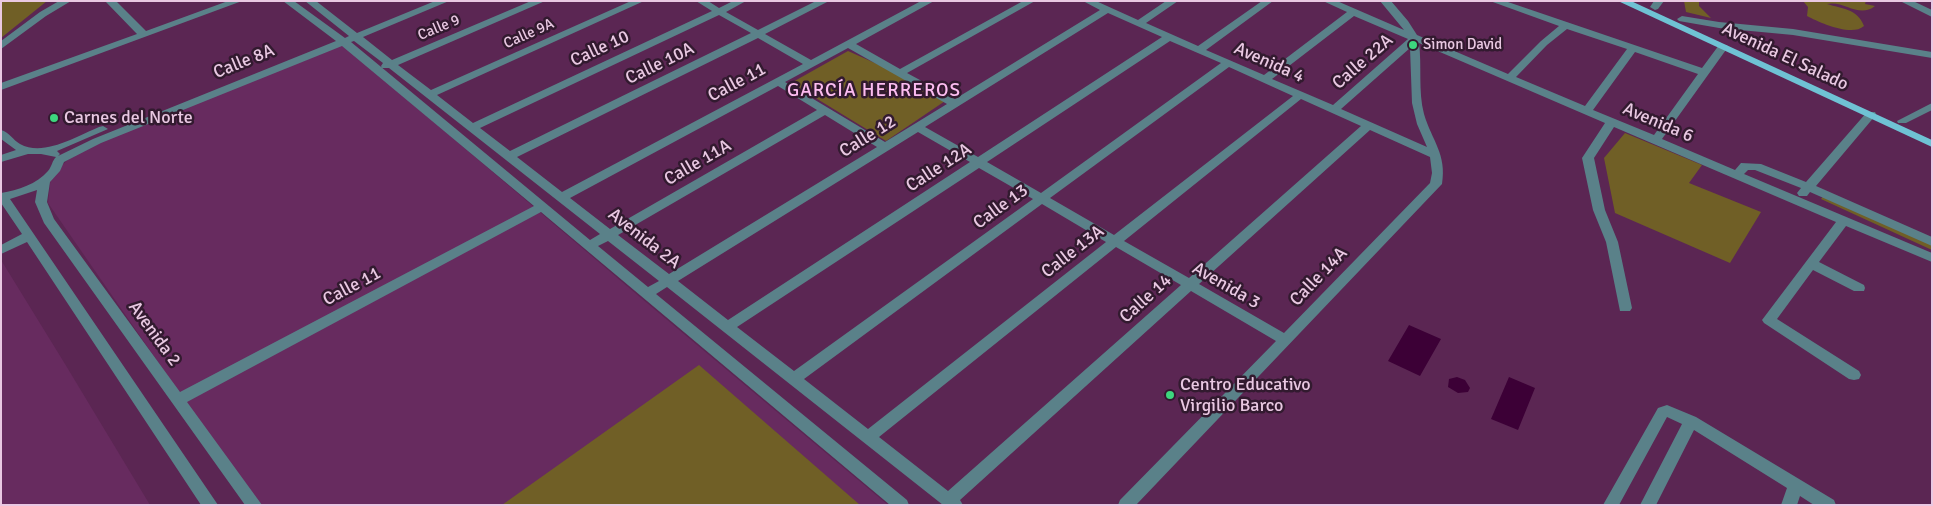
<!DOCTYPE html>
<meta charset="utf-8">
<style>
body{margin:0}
#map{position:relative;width:1933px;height:506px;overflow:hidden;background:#5b2653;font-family:Signika,sans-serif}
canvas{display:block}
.frame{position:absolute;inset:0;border:2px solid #e9c8e2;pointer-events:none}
</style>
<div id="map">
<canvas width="1933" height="506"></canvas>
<div class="frame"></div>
</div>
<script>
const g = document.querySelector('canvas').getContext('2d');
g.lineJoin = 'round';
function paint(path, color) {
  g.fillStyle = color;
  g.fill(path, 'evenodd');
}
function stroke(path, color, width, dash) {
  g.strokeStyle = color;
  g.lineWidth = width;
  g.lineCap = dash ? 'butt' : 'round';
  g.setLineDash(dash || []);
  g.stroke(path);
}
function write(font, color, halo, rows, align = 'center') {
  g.font = font + ' Signika,sans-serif';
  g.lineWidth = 5;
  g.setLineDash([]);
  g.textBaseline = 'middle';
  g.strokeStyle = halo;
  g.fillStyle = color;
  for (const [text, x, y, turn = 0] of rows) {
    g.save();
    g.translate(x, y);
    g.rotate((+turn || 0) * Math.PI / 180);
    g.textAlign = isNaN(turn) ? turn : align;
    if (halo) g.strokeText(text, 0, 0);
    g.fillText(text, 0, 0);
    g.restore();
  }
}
const built = new Path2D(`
 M 342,44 L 641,298 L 888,505 L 257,505 L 48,203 L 51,175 L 70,158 L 99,142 Z
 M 1,260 L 65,364 L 150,505 L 1,505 Z`);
const green = new Path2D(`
 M 1,1 L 47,1 L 1,38 Z
 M 1684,1 L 1699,1 L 1699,6 L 1711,18 L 1686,12 Z
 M 1803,1 L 1866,1 L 1865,4 L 1875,6 C 1859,19 1844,0 1827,4 C 1842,9 1857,8 1864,26 C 1852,37 1820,23 1807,16 L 1808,7 Z
 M 848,51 L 951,97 L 886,141 L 791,83 Z
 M 1625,133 L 1702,165 L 1689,183 L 1761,212 L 1730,263 L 1615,213 L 1604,158 Z
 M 1824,195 L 1932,243 L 1932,250 L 1821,199 Z
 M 699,365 L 860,505 L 502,505 Z`);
const water = new Path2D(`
 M 1409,325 L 1441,339 L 1420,376 L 1388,361 Z
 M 1457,377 L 1465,380 L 1470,388 L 1468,392 L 1458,393 L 1448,387 L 1449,379 Z
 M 1509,377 L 1535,388 L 1518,430 L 1491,419 Z`);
const minor = new Path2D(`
 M 59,1 L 71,1 L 46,16 L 1,49 L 1,41 L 40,12 Z
 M 105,1 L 116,1 L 146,31 L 228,1 L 242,1 L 1,90 L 1,83 L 137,34 Z
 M 283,1 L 294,1 L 345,38 L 349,36 L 305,1 L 316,1 L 357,33 L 435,1 L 449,1 L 363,37 L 392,60 L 531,1 L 545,1 L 398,65 L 431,90 L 631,1 L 644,1 L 437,95 L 473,123 L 712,11 L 696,1 L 708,1 L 719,8 L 733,1 L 746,1 L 726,12 L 758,30 L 816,1 L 829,1 L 765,34 L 811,60 L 921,1 L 934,1 L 856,44 L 900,69 L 1023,1 L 1035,1 L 907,73 L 955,99 L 1100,10 L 1083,1 L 1096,1 L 1138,20 L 1166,1 L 1178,1 L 1146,23 L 1198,46 L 1262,1 L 1273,1 L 1206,50 L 1264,75 L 1347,12 L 1323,1 L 1337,1 L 1404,30 L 1380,1 L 1391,1 L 1408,21 L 1417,35 L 1508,74 L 1541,41 L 1559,26 L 1490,1 L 1505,1 L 1702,68 L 1719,45 L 1727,45 L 1728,47 L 1662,139 L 1735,170 L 1741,163 L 1761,164 L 1806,182 L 1867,112 L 1875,112 L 1876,114 L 1875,116 L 1816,186 L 1932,237 L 1932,246 L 1810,192 L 1807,196 L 1799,196 L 1797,193 L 1801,188 L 1755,170 L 1748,170 L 1744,174 L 1932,253 L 1932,262 L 1846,226 L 1819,262 L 1864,285 L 1865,288 L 1864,291 L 1854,291 L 1813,270 L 1777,319 L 1859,371 L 1861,375 L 1859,379 L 1854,380 L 1849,379 L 1764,323 L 1762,320 L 1836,222 L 1614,127 L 1594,158 L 1605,210 L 1618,242 L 1632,308 L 1630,311 L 1620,311 L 1606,242 L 1593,210 L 1582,158 L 1605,123 L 1419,43 C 1422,66 1418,91 1424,114 C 1432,141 1447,154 1442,184 L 1136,505 L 1118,505 L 1120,500 L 1276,341 L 1191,291 L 960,500 L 963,505 L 943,505 L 667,287 L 656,294 L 907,500 L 909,505 L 890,505 L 541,212 L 187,402 L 262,505 L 245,505 L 44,223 L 35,202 L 37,190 L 10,199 L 218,505 L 201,505 L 27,242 L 1,254 L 1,245 L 22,234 L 1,203 L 1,193 C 18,190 37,184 48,171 C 52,166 52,161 56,157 L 41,154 L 28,154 L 1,162 L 1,155 L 16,150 L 1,139 L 1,130 C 9,132 13,140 20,144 C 44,157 77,136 99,127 L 103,126 L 108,129 L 57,151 L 60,154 L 58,156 L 93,139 L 336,41 ZM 1108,13 L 1162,37 L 978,157 L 925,127 ZM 719,15 L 751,33 L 510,151 L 480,128 ZM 1354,16 L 1408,39 L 1333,105 L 1272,79 ZM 1567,29 L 1627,49 L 1585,106 L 1516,77 L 1547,45 ZM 758,38 L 803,64 L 562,192 L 517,157 ZM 354,41 L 383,63 L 381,66 L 382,68 L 389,68 L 600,234 L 590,240 L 351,42 ZM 1170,41 L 1221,63 L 1041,193 L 987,162 ZM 342,46 L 534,206 L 180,392 L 54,219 L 47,202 L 50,182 L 60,171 L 64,162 L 101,143 ZM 848,48 L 947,104 L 885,142 L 785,82 ZM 1410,48 L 1412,103 L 1417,124 L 1427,147 L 1341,109 ZM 1635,52 L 1698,74 L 1654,135 L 1593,110 ZM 1229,67 L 1293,96 L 1114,235 L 1050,198 ZM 778,86 L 817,110 L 610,229 L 570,198 ZM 1301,99 L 1361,126 L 1189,278 L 1124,241 ZM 825,115 L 877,147 L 669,274 L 618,235 ZM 1370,130 L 1430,157 L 1432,173 L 1430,183 L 1284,333 L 1199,284 ZM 918,132 L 970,162 L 728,320 L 678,281 ZM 979,168 L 1033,199 L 794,371 L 737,327 ZM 1042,204 L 1106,242 L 868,429 L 804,379 ZM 608,241 L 659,281 L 648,287 L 598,246 ZM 1116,247 L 1181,285 L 948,491 L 879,437 Z
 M 1654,1 L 1664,1 L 1658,9 L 1655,10 L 1650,7 Z
 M 1900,1 L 1913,1 L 1932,10 L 1932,17 Z
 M 1682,16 L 1719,22 L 1793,29 L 1932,52 L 1932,58 L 1793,35 L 1719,28 L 1679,21 L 1677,19 Z
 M 1932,103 L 1932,110 L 1906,123 L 1898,123 L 1897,121 Z
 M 1667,405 L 1696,417 L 1834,500 L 1836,505 L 1814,505 L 1800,496 L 1797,505 L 1781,505 L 1787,488 L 1694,430 L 1656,505 L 1640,505 L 1682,424 L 1667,417 L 1619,505 L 1603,505 L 1658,408 Z`);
const major = new Path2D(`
 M 1618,1 L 1631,1 L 1932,140 L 1932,147 Z`);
const markers = [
 [1413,45,5,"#3dd77e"],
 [54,118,5,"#3dd77e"],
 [1170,395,5,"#3dd77e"]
];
const farStreetnames = [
 ["Calle 9",439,28,-23],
 ["Calle 9A",529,34,-24]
];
const farPoinames = [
 ["Simon David",1423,45]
];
const streetNames = [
 ["Calle 10",600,49,-25],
 ["Avenida El Salado",1785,57,25],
 ["Calle 8A",244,62,-22],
 ["Calle 22A",1363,62,-41],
 ["Avenida 4",1269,63,24],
 ["Calle 10A",660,64,-26],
 ["Calle 11",737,83,-28],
 ["Avenida 6",1658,123,23],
 ["Calle 12",868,137,-32],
 ["Calle 11A",698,163,-30],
 ["Calle 12A",939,168,-33],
 ["Calle 13",1001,207,-36],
 ["Avenida 2A",644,239,38],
 ["Calle 13A",1073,252,-38],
 ["Calle 14A",1319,277,-46],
 ["Avenida 3",1226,286,30],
 ["Calle 11",352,287,-28],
 ["Calle 14",1146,299,-42],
 ["Avenida 2",154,334,54]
];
const poiNames = [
 ["Carnes del Norte",64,118],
 ["Centro Educativo",1180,385],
 ["Virgilio Barco",1180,406]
];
const neighbourhoodNames = [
 ["GARCÍA HERREROS",874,91]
];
paint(built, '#672b5f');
paint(green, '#705f26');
paint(water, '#3c0036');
paint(minor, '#5a8189');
paint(major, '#6fc2d4');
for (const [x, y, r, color] of markers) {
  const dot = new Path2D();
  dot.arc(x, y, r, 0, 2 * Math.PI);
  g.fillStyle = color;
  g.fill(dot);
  stroke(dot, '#321a2f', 2);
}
write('15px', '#e9c8e2', '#321a2f', farStreetnames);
write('15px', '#e9c8e2', '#321a2f', farPoinames, 'left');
write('18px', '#e9c8e2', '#321a2f', streetNames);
write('18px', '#e9c8e2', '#321a2f', poiNames, 'left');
g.letterSpacing = '1px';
write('19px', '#fcbcf0', '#321a2f', neighbourhoodNames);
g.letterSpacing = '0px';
</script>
